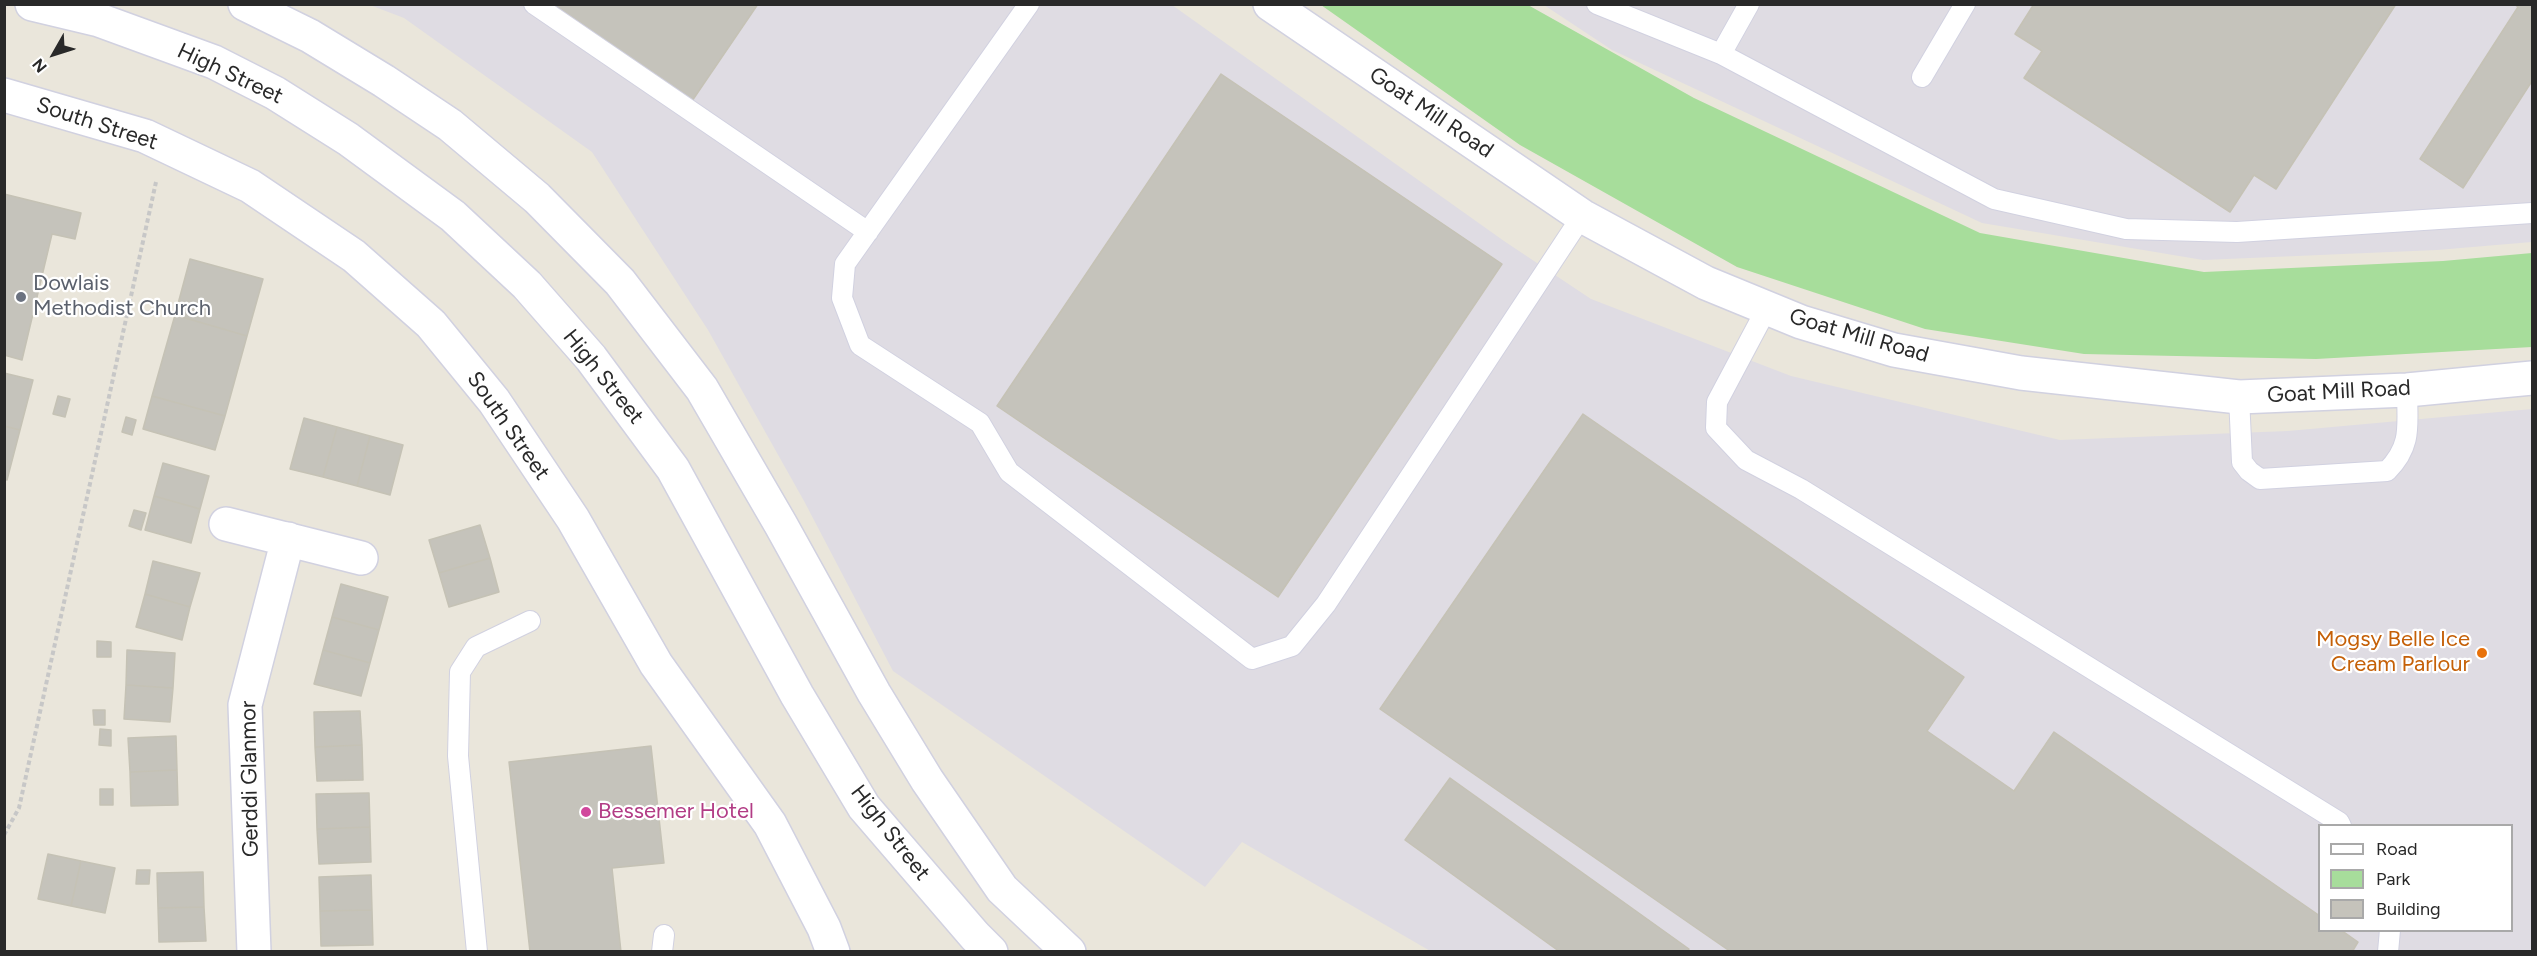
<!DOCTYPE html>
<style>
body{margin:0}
#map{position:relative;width:2537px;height:956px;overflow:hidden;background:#eae6db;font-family:Figtree,sans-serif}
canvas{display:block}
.frame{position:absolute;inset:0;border:6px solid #292929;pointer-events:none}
.legend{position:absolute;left:2318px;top:824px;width:195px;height:108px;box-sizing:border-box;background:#fff;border:2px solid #a9a9a9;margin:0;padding:8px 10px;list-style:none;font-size:18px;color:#292929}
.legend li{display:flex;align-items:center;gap:12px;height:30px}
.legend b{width:30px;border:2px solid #a9a9a9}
.north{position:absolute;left:24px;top:24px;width:60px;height:60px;-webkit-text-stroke:4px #fff;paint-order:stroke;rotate:231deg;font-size:16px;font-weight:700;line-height:24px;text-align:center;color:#292929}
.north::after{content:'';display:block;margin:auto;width:21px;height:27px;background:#292929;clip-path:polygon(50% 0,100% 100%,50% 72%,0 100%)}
</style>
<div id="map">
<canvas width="2537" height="956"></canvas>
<div class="frame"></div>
<ul class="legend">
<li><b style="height:8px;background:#fff"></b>Road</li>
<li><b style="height:16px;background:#a7dd9b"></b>Park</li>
<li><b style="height:16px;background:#c5c3bb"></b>Building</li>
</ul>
<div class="north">N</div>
</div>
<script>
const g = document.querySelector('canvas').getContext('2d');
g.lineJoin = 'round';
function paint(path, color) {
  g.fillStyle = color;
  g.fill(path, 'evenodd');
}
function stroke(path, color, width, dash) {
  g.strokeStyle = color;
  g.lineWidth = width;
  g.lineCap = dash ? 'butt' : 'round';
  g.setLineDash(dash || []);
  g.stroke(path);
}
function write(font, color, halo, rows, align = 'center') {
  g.font = font + ' Figtree,sans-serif';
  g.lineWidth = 4.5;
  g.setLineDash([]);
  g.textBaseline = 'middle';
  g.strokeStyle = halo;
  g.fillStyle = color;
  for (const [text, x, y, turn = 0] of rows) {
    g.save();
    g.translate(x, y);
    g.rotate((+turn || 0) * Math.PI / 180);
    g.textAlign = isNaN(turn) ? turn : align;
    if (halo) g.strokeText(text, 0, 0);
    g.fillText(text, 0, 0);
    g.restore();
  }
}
const industrial = new Path2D(`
 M 370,5 L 1172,5 L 1504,241 L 1591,299 L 1791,376 L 2060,440 L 2288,431 L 2532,409 L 2532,951 L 1432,952 L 1242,842 L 1205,887 L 893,671 L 804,501 L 708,330 L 592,152 L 404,18 ZM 2320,826 L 2512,826 L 2512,930 L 2320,930 Z
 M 1544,5 L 2532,5 L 2532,242 L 2437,250 L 2203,260 L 1982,223 L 1612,50 Z`);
const green = new Path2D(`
 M 1321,5 L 1528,5 L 1694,98 L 1980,233 L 2204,272 L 2443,261 L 2532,253 L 2532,347 L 2316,359 L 2084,354 L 1925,329 L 1737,267 L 1520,145 Z`);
const building = new Path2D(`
 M 553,4 L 758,4 L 692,101 Z
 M 2034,4 L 2396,4 L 2276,189 L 2254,175 L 2230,212 L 2024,78 L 2042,51 L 2015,34 Z
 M 2514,4 L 2532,4 L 2532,81 L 2463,188 L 2420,159 L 2518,7 Z
 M 1221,74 L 1502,264 L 1278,597 L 997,406 Z
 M 4,194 L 81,213 L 75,239 L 52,234 L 22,360 L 4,355 Z
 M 190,259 L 263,279 L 247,336 L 175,315 Z
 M 175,315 L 247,336 L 225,416 L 152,396 Z
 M 4,373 L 33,380 L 20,430 L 4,426 Z
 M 58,396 L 70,399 L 65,417 L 53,414 Z
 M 152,396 L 225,416 L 215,450 L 143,429 Z
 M 1583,414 L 1964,677 L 1927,731 L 2014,791 L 2054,732 L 2320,916 L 2320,930 L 2341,930 L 2358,942 L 2352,952 L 1731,952 L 1380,709 Z
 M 126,417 L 136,420 L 132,435 L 122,432 Z
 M 304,418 L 337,427 L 323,477 L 290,469 Z
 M 4,426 L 20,430 L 7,480 L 4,479 Z
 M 337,427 L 370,436 L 357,486 L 323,477 Z
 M 370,436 L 403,445 L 390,495 L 357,486 Z
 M 163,463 L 209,476 L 200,509 L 154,496 Z
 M 154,496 L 200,509 L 191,543 L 145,530 Z
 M 134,510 L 146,513 L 141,530 L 129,526 Z
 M 480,525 L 490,558 L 439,573 L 429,540 Z
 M 490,558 L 499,592 L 449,607 L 439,573 Z
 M 153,561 L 200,573 L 190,607 L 145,594 Z
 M 341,584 L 388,597 L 379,630 L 332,617 Z
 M 145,594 L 190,607 L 182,640 L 136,627 Z
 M 332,617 L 379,630 L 370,663 L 323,650 Z
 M 97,641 L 111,642 L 111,657 L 97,657 Z
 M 127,650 L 175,653 L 173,688 L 126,685 Z
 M 323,650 L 370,663 L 361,696 L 314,684 Z
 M 126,685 L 173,688 L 170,722 L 124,719 Z
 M 93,710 L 105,710 L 105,725 L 94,725 Z
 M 360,711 L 362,745 L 315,747 L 314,712 Z
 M 100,729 L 111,730 L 111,746 L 99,745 Z
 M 176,736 L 177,770 L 130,772 L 128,738 Z
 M 362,745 L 363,780 L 317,781 L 315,747 Z
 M 651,746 L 664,863 L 612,868 L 621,952 L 530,952 L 509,762 Z
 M 177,770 L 178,805 L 131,806 L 130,772 Z
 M 1450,778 L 1689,949 L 1687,952 L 1560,952 L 1405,840 Z
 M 100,789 L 113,789 L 113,805 L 100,805 Z
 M 369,793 L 370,827 L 317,829 L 316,794 Z
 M 370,827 L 371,862 L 319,864 L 317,829 Z
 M 48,854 L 81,861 L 71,906 L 38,899 Z
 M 81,861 L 115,868 L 105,913 L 71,906 Z
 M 137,870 L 150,870 L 149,884 L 136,884 Z
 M 203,872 L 204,907 L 158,908 L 157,873 Z
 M 371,875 L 372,910 L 320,911 L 319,877 Z
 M 204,907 L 206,941 L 159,942 L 158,908 Z
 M 372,910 L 373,945 L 321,946 L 320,911 Z`);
const path = new Path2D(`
 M 4,835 L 19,808 L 156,182`);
const lane = new Path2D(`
 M 534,4 L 868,232
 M 1029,4 L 845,264 L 842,298 L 860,345 L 980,423 L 1009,472 L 1252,659 L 1292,646 L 1326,604 L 1582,216
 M 1597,4 L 1721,54 L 1749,4
 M 1721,54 L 1994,199 L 2126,229 L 2237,232 L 2532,213
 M 1922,77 L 1965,4
 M 1767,308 L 1717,402 L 1716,428 L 1746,460 L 1801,489 L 2339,822 L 2341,826
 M 2239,397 L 2242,462 L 2249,471 L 2260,479 L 2387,471 C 2413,445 2407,424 2407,390
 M 477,952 L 458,756 L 460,672 L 476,647 L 530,621
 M 662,952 L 664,935
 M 2388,952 L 2390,930`);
const street = new Path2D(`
 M 4,95 L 145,136 L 250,186 L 354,256 L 431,324 L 494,401 L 573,519 L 656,664 L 770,824 L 824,928 L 833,952
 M 226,524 L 361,558
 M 254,952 L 245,705 L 288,539`);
const secondary = new Path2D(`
 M 32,4 L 99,20 L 214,62 L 275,93 L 348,139 L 453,216 L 527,285 L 591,358 L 673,469 L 797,695 L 864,807 L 975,936 L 991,952
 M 245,4 L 310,36 L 384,81 L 450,125 L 537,198 L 620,282 L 702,389 L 781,525 L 874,693 L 927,780 L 1002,889 L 1069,952
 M 1270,4 L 1582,216 L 1706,283 L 1801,322 L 1894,350 L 2021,373 L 2239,397 L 2407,390 L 2532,378`);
const markers = [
 [21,297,6,"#6b7280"],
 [2482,653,6,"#e8710a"],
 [586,812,6,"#d1479c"]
];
const streetNames = [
 ["High Street",230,74,25],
 ["Goat Mill Road",1431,113,34],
 ["South Street",97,124,18],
 ["Goat Mill Road",1859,336,16],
 ["High Street",603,377,51],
 ["Goat Mill Road",2339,392,-3],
 ["South Street",508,426,55],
 ["Gerddi Glanmor",250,779,-91],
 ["High Street",890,833,52]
];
const worshipNames = [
 ["Dowlais",33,284],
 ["Methodist Church",33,309]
];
const foodNames = [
 ["Mogsy Belle Ice",2470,640],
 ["Cream Parlour",2470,665]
];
const hotelNames = [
 ["Bessemer Hotel",598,812]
];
paint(industrial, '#dfdce3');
paint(green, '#a7dd9b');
paint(building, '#c5c3bb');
stroke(building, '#c5c2b5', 1.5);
stroke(lane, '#d1d1e0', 22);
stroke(street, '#d1d1e0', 36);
stroke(secondary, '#d1d1e0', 36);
stroke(path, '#c7c7c7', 4, [4.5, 3]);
stroke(lane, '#fff', 20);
stroke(street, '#fff', 33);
stroke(secondary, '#fff', 33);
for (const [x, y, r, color] of markers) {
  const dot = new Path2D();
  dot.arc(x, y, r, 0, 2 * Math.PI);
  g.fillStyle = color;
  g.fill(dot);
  stroke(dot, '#fff', 2);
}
write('22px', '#292929', '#fff', streetNames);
write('22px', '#5b616d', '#fff', worshipNames, 'left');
write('22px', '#c56008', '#fff', foodNames, 'right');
write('22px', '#b23c85', '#fff', hotelNames, 'left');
</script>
